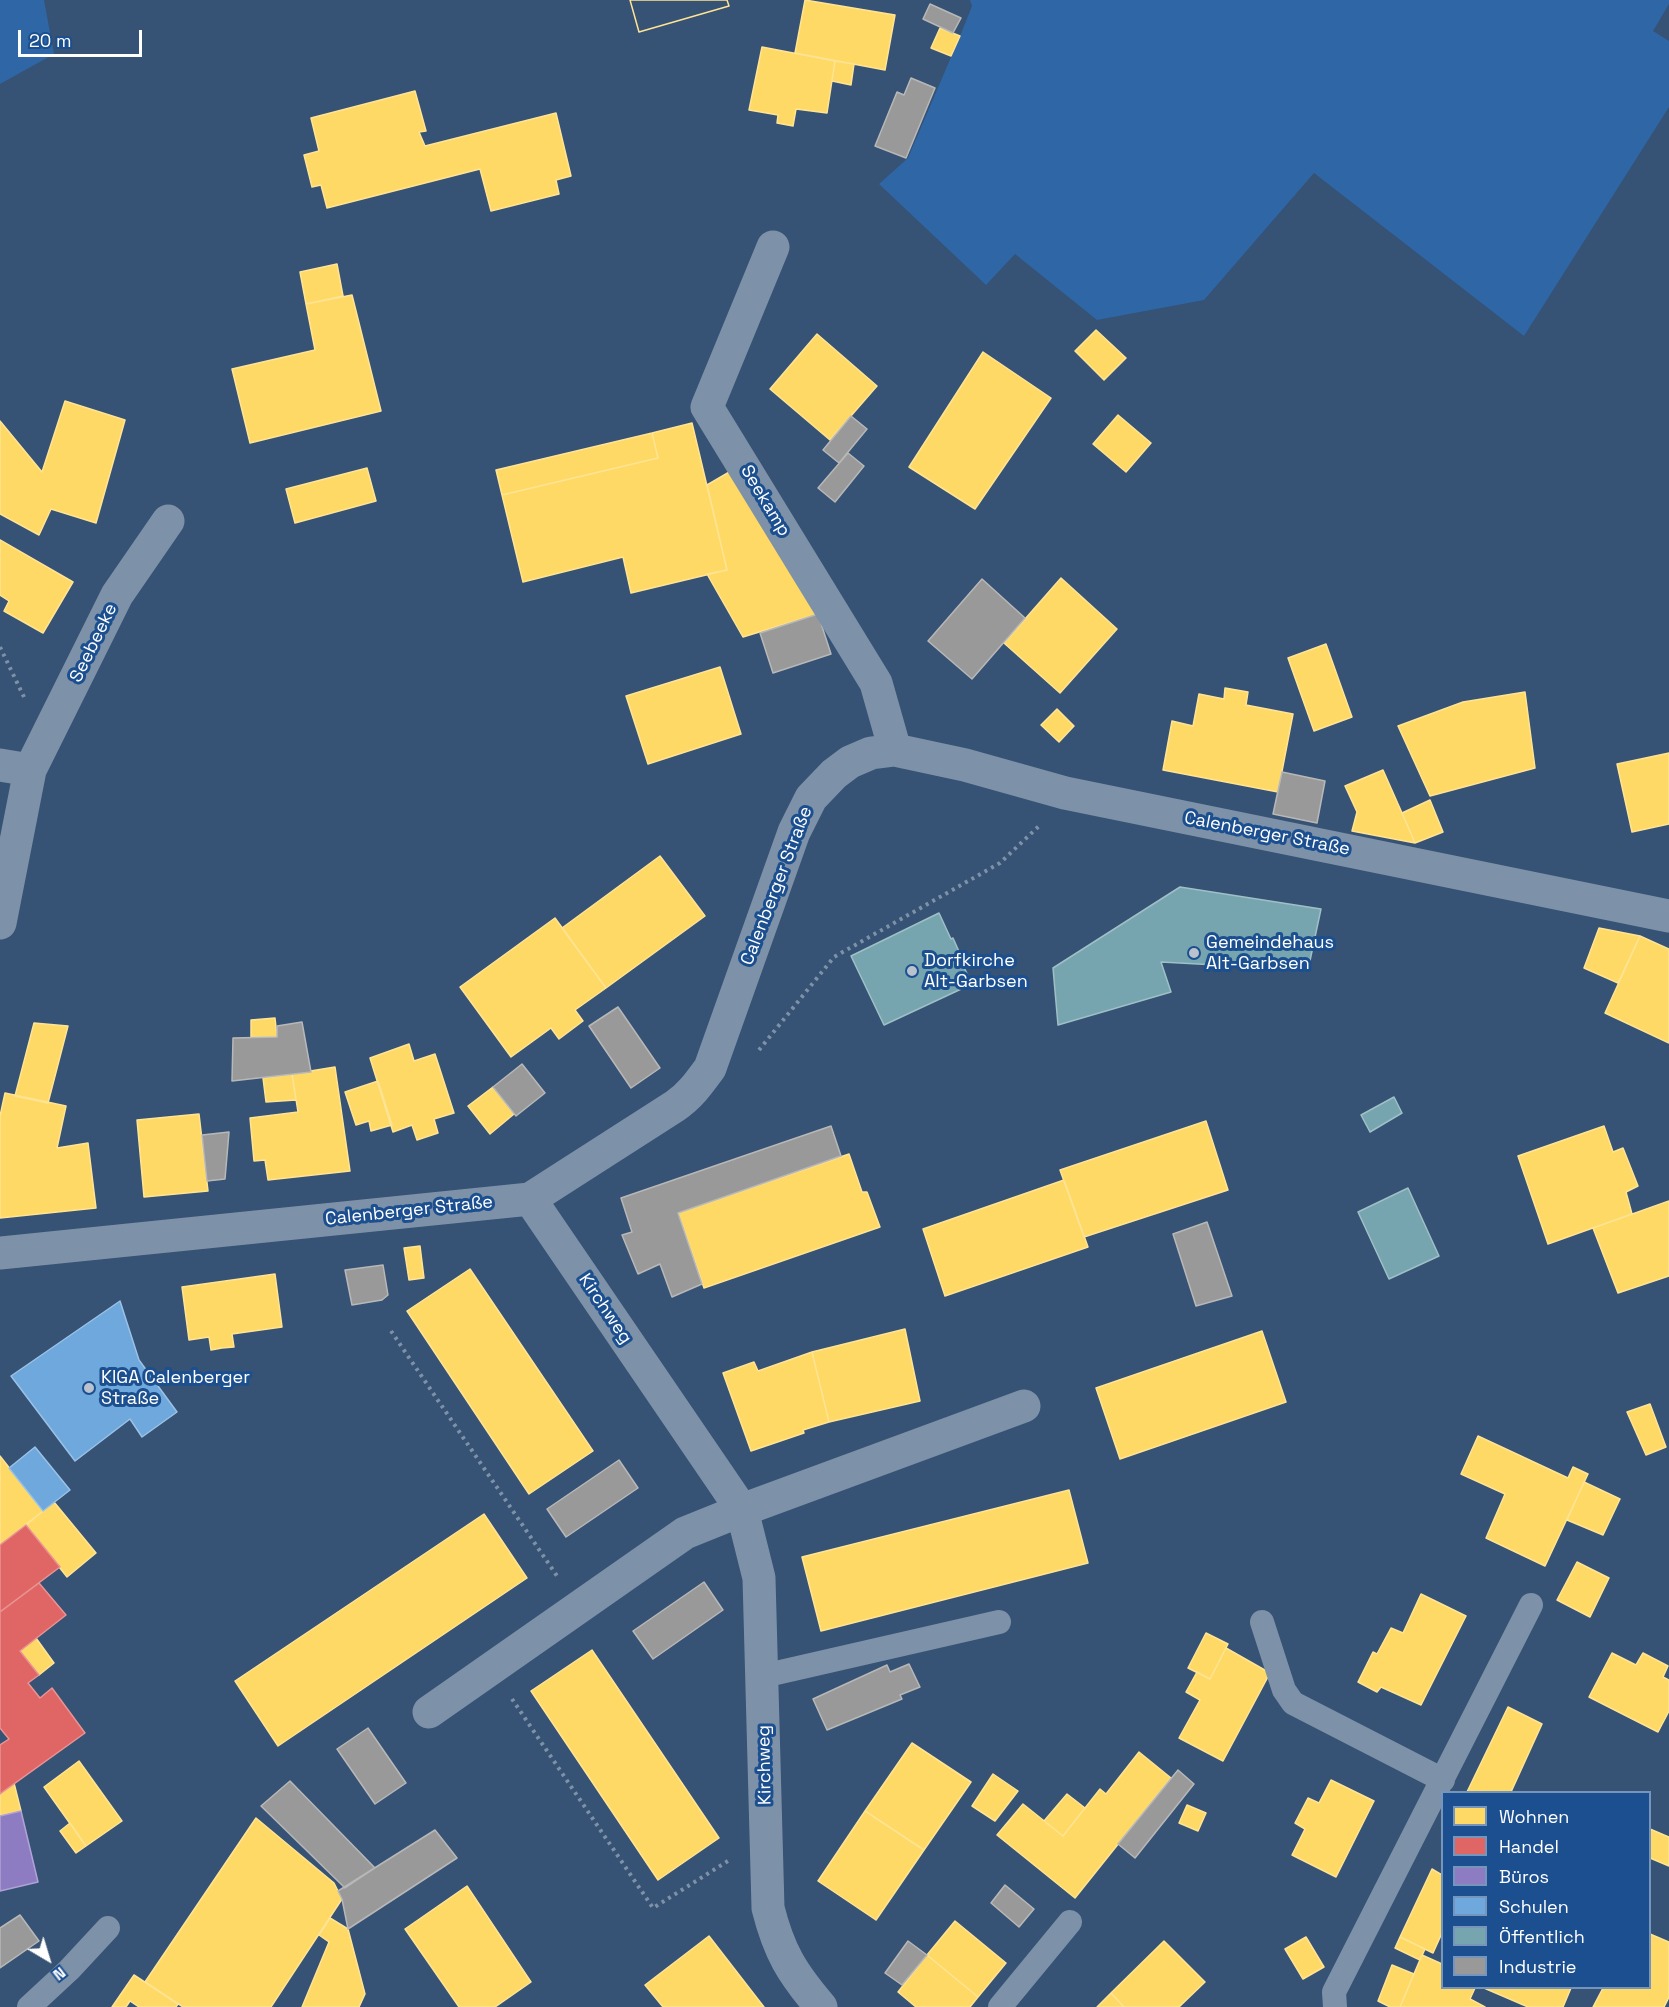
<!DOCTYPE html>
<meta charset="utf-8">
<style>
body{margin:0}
#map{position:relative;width:1669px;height:2007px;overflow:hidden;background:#365274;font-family:"Space Grotesk",sans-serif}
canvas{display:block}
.legend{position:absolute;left:1441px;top:1791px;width:210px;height:198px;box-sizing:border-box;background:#1b4f8f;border:2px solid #7695bc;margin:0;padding:8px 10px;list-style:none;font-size:18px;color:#fff}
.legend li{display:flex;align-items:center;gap:12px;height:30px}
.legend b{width:30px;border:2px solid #7695bc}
.north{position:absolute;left:18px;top:1929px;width:60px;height:60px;-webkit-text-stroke:4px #1b4f8f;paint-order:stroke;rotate:142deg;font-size:16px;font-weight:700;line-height:24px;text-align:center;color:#fff}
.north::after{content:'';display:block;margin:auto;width:21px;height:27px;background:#fff;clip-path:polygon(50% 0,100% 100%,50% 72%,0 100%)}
.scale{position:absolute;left:18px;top:30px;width:124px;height:27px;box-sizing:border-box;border:3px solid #fff;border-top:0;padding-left:8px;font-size:18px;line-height:21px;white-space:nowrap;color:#fff;-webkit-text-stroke:4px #1b4f8f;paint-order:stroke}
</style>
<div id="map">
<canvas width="1669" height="2007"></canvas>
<ul class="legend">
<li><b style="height:16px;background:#ffd966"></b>Wohnen</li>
<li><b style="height:16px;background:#e06666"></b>Handel</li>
<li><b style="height:16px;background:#8e7cc3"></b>Büros</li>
<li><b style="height:16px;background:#6fa8dc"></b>Schulen</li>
<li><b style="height:16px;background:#76a5af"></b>Öffentlich</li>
<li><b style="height:16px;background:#999"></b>Industrie</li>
</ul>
<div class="north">N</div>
<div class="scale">20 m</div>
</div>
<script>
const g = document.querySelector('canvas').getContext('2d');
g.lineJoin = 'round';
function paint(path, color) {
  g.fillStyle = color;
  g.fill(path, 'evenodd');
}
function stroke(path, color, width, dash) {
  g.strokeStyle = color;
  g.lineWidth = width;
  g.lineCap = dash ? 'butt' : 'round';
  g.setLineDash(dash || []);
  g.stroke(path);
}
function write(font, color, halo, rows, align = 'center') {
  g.font = font + ' "Space Grotesk",sans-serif';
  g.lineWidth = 6;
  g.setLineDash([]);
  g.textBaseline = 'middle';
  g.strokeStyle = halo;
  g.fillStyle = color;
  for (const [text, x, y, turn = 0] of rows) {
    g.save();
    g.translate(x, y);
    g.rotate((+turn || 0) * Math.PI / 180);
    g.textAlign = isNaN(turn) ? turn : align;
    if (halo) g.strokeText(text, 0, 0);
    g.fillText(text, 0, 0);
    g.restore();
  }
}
const green = new Path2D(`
 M 0,0 L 44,0 L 54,54 L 0,84 Z
 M 970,0 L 1669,0 L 1669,4 L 1653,31 L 1669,41 L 1669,107 L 1524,336 L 1314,173 L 1204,300 L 1097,320 L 1015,254 L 986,285 L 879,184 L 908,158 L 960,36 L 972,6 Z`);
const homes = new Path2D(`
 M 630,0 L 727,0 L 729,6 L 639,32 Z
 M 630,0 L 727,0 L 729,6 L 639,32 Z
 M 805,0 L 895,15 L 885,70 L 795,53 Z
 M 940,28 L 960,36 L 951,56 L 931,48 Z
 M 762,47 L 835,61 L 827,113 L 796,109 L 793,126 L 777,123 L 778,115 L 749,110 Z
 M 835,61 L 854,64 L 851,85 L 832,81 Z
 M 415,91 L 426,131 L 419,132 L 425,146 L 556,113 L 571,176 L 556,180 L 559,194 L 491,211 L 480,169 L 327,208 L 321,185 L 312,187 L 304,155 L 319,151 L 311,118 Z
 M 337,264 L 343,296 L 306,304 L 300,272 Z
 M 352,295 L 381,411 L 250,443 L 232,369 L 315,350 L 306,304 Z
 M 1096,330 L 1126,358 L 1104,380 L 1075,351 Z
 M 817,334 L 877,386 L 830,440 L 770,389 Z
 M 983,352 L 1051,398 L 975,509 L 909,467 Z
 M 65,401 L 125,420 L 96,523 L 51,509 L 39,535 L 0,514 L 0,421 L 42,472 Z
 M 1118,415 L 1151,443 L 1126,472 L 1093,444 Z
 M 692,423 L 727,570 L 631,593 L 623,557 L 523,582 L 502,495 L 658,458 L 652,433 Z
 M 652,433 L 658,458 L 502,495 L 496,470 Z
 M 367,468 L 376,501 L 295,523 L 286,489 Z
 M 731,471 L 818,614 L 743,637 L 707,574 L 727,570 L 707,485 Z
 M 0,540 L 73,582 L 43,633 L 4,611 L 9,601 L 0,595 Z
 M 1061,578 L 1117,629 L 1060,693 L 1004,643 Z
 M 1326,644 L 1352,717 L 1314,731 L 1288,658 Z
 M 720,667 L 741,734 L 648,764 L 626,696 Z
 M 1225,688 L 1248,692 L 1246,705 L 1293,714 L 1278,792 L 1163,770 L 1172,721 L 1193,726 L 1199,694 L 1224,699 Z
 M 1525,692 L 1535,768 L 1430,796 L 1398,726 L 1463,702 Z
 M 1057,709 L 1074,726 L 1059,742 L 1041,725 Z
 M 1669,753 L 1669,824 L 1632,832 L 1617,764 Z
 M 1383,770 L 1402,813 L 1415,843 L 1352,831 L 1357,812 L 1345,786 Z
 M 1430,800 L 1443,832 L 1415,843 L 1402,813 Z
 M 660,856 L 705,916 L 606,988 L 562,928 Z
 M 555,918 L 606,988 L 575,1010 L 583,1021 L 559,1039 L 551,1028 L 511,1057 L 460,987 Z
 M 1599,928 L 1640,936 L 1618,983 L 1584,968 Z
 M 1640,936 L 1669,949 L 1669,1043 L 1605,1013 Z
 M 275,1018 L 277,1037 L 251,1037 L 251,1020 Z
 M 34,1023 L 68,1026 L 48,1103 L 15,1096 Z
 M 409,1044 L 414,1061 L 435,1054 L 454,1113 L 434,1119 L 438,1133 L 417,1140 L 412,1125 L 393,1132 L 370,1058 Z
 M 335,1067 L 350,1171 L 268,1180 L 265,1160 L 254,1161 L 250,1118 L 298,1112 L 292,1074 Z
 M 292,1074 L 296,1100 L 266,1102 L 263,1078 Z
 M 378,1081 L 392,1125 L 371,1131 L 369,1121 L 356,1125 L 345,1092 Z
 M 493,1087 L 514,1114 L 490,1134 L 468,1106 Z
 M 5,1093 L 66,1106 L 57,1148 L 88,1143 L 96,1208 L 0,1218 L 0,1116 Z
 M 199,1114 L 208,1191 L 144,1197 L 137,1120 Z
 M 1206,1121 L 1228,1190 L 1084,1237 L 1060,1170 Z
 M 1604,1126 L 1613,1152 L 1623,1148 L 1638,1186 L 1626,1192 L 1632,1214 L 1548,1244 L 1518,1156 Z
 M 849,1154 L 862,1192 L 867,1192 L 880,1227 L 704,1288 L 678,1213 Z
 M 1064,1180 L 1088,1247 L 945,1296 L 923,1229 Z
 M 1669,1201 L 1669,1276 L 1618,1293 L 1593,1228 Z
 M 420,1246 L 424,1278 L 409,1280 L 404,1248 Z
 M 470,1269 L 593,1451 L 529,1494 L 407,1311 Z
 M 275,1274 L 282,1327 L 232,1334 L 234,1347 L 222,1348 L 211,1350 L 209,1337 L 189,1340 L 182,1287 Z
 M 905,1329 L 920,1401 L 829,1422 L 812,1352 Z
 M 1262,1331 L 1286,1402 L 1120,1459 L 1096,1388 Z
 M 812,1352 L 829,1422 L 803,1430 L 804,1433 L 751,1451 L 723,1373 L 754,1362 L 758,1371 Z
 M 1650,1404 L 1666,1447 L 1646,1455 L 1627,1412 Z
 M 1478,1436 L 1568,1478 L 1573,1467 L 1588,1474 L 1545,1566 L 1486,1538 L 1505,1494 L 1461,1474 Z
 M 0,1456 L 43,1511 L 0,1545 Z
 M 1584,1482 L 1620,1499 L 1603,1535 L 1567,1520 Z
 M 1069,1490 L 1088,1563 L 821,1631 L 802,1557 Z
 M 54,1502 L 96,1553 L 67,1577 L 26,1525 Z
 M 484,1514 L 527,1578 L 278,1746 L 235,1681 Z
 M 1577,1562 L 1609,1578 L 1590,1617 L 1557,1600 Z
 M 1421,1594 L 1466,1616 L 1421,1705 L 1381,1687 L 1377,1692 L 1358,1682 L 1373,1652 L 1377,1654 L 1391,1628 L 1403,1633 Z
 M 1206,1633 L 1228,1644 L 1210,1679 L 1188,1668 Z
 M 36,1638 L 54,1663 L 39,1675 L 20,1651 Z
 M 1226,1648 L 1270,1673 L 1223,1761 L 1179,1738 L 1200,1700 L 1186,1692 L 1197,1672 L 1210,1679 Z
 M 592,1650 L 719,1838 L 658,1880 L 531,1691 Z
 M 1612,1653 L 1636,1665 L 1643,1653 L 1668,1666 L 1663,1677 L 1669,1680 L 1669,1711 L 1658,1732 L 1589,1697 Z
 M 1508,1707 L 1542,1724 L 1511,1792 L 1467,1792 Z
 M 912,1743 L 971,1782 L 924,1850 L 865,1811 Z
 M 1139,1752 L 1171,1778 L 1075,1898 L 997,1835 L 1023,1804 L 1063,1836 L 1100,1789 L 1106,1794 Z
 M 79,1761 L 122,1821 L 86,1846 L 44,1787 Z
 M 993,1774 L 1018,1791 L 995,1821 L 972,1806 Z
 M 1331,1780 L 1374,1801 L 1336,1877 L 1292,1855 L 1305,1829 L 1295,1823 L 1308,1798 L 1319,1803 Z
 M 14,1783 L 21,1811 L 0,1816 L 0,1794 Z
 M 1067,1794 L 1085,1808 L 1063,1836 L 1044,1821 Z
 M 1187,1805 L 1206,1813 L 1198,1831 L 1179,1823 Z
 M 865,1811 L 924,1850 L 876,1920 L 818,1881 Z
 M 256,1818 L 334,1883 L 342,1899 L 271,2007 L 183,2007 L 145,1982 Z
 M 70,1823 L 86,1846 L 76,1853 L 60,1831 Z
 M 1650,1829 L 1669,1837 L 1669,1866 L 1650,1858 Z
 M 1432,1869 L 1442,1875 L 1442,1933 L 1433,1953 L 1400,1937 Z
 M 467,1886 L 531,1982 L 495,2007 L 459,2007 L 405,1929 Z
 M 330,1918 L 348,1929 L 365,1994 L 359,2007 L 302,2007 L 329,1942 L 319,1935 Z
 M 955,1921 L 1006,1963 L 978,1997 L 927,1955 Z
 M 1650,1934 L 1669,1942 L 1669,1997 L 1664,2007 L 1593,2007 L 1603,1988 L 1650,1988 Z
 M 709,1936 L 750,1989 L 764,2007 L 663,2007 L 645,1985 Z
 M 1306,1937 L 1324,1967 L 1303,1979 L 1285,1949 Z
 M 1400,1937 L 1425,1949 L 1420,1960 L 1395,1948 Z
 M 1164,1941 L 1205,1982 L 1179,2007 L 1124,2007 L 1111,1993 Z
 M 927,1955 L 978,1997 L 970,2007 L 916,2007 L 898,1992 Z
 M 1422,1955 L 1442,1964 L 1442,1988 L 1475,1988 L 1470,1999 L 1485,2007 L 1400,2007 Z
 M 1392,1965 L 1414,1974 L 1400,2007 L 1390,2007 L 1378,2001 Z
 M 134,1975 L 178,2004 L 176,2007 L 139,2007 L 130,2001 L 126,2007 L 112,2007 Z
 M 1484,1988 L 1571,1988 L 1563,2007 L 1528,2007 Z
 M 1111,1993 L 1124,2007 L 1097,2007 Z`);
const shops = new Path2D(`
 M 26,1525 L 60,1567 L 0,1612 L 0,1545 Z
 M 39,1583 L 66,1615 L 20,1651 L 39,1675 L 28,1683 L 40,1698 L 52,1688 L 85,1733 L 0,1794 L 0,1745 L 9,1739 L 0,1728 L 0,1612 Z`);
const offices = new Path2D(`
 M 21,1811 L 38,1882 L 0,1891 L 0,1816 Z`);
const schools = new Path2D(`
 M 120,1301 L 139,1360 L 177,1412 L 142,1437 L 130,1419 L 75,1461 L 11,1376 Z
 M 35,1447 L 70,1490 L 43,1511 L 9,1468 Z`);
const public = new Path2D(`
 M 1180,887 L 1321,909 L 1308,970 L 1161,962 L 1171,992 L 1058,1025 L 1053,968 Z
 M 939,913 L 951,939 L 953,938 L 957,947 L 962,958 L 960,959 L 972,984 L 884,1025 L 851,956 Z
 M 1394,1097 L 1402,1113 L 1370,1132 L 1361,1115 Z
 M 1408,1188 L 1439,1256 L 1389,1279 L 1358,1212 Z`);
const industry = new Path2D(`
 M 930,4 L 961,18 L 953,33 L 923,19 Z
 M 911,78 L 935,88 L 906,158 L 875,146 L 897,92 L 904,95 Z
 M 851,416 L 867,429 L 839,463 L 823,450 Z
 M 848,453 L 864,466 L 835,502 L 818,488 Z
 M 982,579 L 1025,618 L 972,679 L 928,641 Z
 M 818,614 L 831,654 L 773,673 L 760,633 Z
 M 1282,772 L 1325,781 L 1317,823 L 1273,814 Z
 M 618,1007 L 660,1068 L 631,1088 L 589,1026 Z
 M 302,1022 L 311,1072 L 232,1081 L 233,1038 L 277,1037 L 277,1026 Z
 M 522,1064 L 545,1093 L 516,1116 L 493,1087 Z
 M 831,1126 L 841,1156 L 678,1213 L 702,1284 L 672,1297 L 660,1264 L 638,1274 L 622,1235 L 632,1232 L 621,1198 Z
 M 229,1132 L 225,1179 L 207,1181 L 202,1135 Z
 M 1207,1222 L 1232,1296 L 1196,1306 L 1173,1234 Z
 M 383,1265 L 388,1295 L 382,1300 L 352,1305 L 345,1270 Z
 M 619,1460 L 638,1488 L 566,1537 L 547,1509 Z
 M 704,1582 L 723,1610 L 653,1659 L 633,1631 Z
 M 909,1664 L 920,1687 L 900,1695 L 902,1699 L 827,1730 L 813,1699 L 887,1665 L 890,1672 Z
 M 368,1728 L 406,1783 L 375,1804 L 337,1749 Z
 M 1178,1770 L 1194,1784 L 1135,1858 L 1118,1844 Z
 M 290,1781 L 375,1868 L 345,1888 L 261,1806 Z
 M 435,1830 L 457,1858 L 348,1929 L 342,1899 L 338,1891 Z
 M 1005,1885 L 1034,1909 L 1019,1927 L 991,1903 Z
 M 20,1915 L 39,1941 L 0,1968 L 0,1928 Z
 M 908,1941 L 927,1955 L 902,1985 L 885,1973 Z`);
const path = new Path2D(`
 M 0,647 L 24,697
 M 759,1050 L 834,957 L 1000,863 L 1039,826
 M 391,1331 L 557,1576
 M 512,1699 L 653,1908 L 728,1861`);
const lane = new Path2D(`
 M 1262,1622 L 1284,1690 L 1293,1703 L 1443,1780
 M 763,1676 L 999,1622
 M 29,2007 L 69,1970 L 108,1928
 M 1000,2007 L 1070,1922
 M 1335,2007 L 1334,1992 L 1531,1605`);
const street = new Path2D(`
 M 773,247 L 707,407 L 876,683 L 895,750
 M 0,765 L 30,770
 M 0,923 L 30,770 L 117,595 L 168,521
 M 530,1199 L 742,1510 L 759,1578 L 768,1908 C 779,1952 792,1973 821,2007
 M 0,1253 L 530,1199 L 675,1106 C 690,1096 699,1083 710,1068 L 794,832 L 811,798 L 834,774 L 850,762 L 871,753 L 895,750 L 965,765 L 1065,793 L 1669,916
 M 429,1712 L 685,1533 L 742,1510 L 1024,1406`);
const markers = [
 [1194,953,6,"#b9c2ce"],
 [912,971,6,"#b9c2ce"],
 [89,1388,6,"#b9c2ce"]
];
const streetNames = [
 ["Seekamp",765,501,59],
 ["Seebeeke",94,643,-64],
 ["Calenberger Straße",1267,834,11],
 ["Calenberger Straße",777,886,-69],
 ["Calenberger Straße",409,1211,-6],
 ["Kirchweg",605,1309,56],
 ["Kirchweg",765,1765,-91]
];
const poiNames = [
 ["Gemeindehaus",1206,943],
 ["Alt-Garbsen",1206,964],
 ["Dorfkirche",924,961],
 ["Alt-Garbsen",924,982],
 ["KIGA Calenberger",101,1378],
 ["Straße",101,1399]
];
paint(green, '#2f66a5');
paint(homes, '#ffd966');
stroke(homes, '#ffe494', 1.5);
paint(shops, '#e06666');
stroke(shops, '#e99494', 1.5);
paint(offices, '#8e7cc3');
stroke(offices, '#b0a3d5', 1.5);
paint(schools, '#6fa8dc');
stroke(schools, '#9ac2e6', 1.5);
paint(public, '#76a5af');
stroke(public, '#9fc0c7', 1.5);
paint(industry, '#999');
stroke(industry, '#b8b8b8', 1.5);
stroke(path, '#7d92a8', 4, [3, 4.5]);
stroke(lane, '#7d92a8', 24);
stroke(street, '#7d92a8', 33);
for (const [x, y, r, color] of markers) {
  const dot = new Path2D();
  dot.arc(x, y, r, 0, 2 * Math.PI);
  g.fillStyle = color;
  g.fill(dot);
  stroke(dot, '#1b4f8f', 2);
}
write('18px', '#fff', '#1b4f8f', streetNames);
write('18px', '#fff', '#1b4f8f', poiNames, 'left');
</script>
